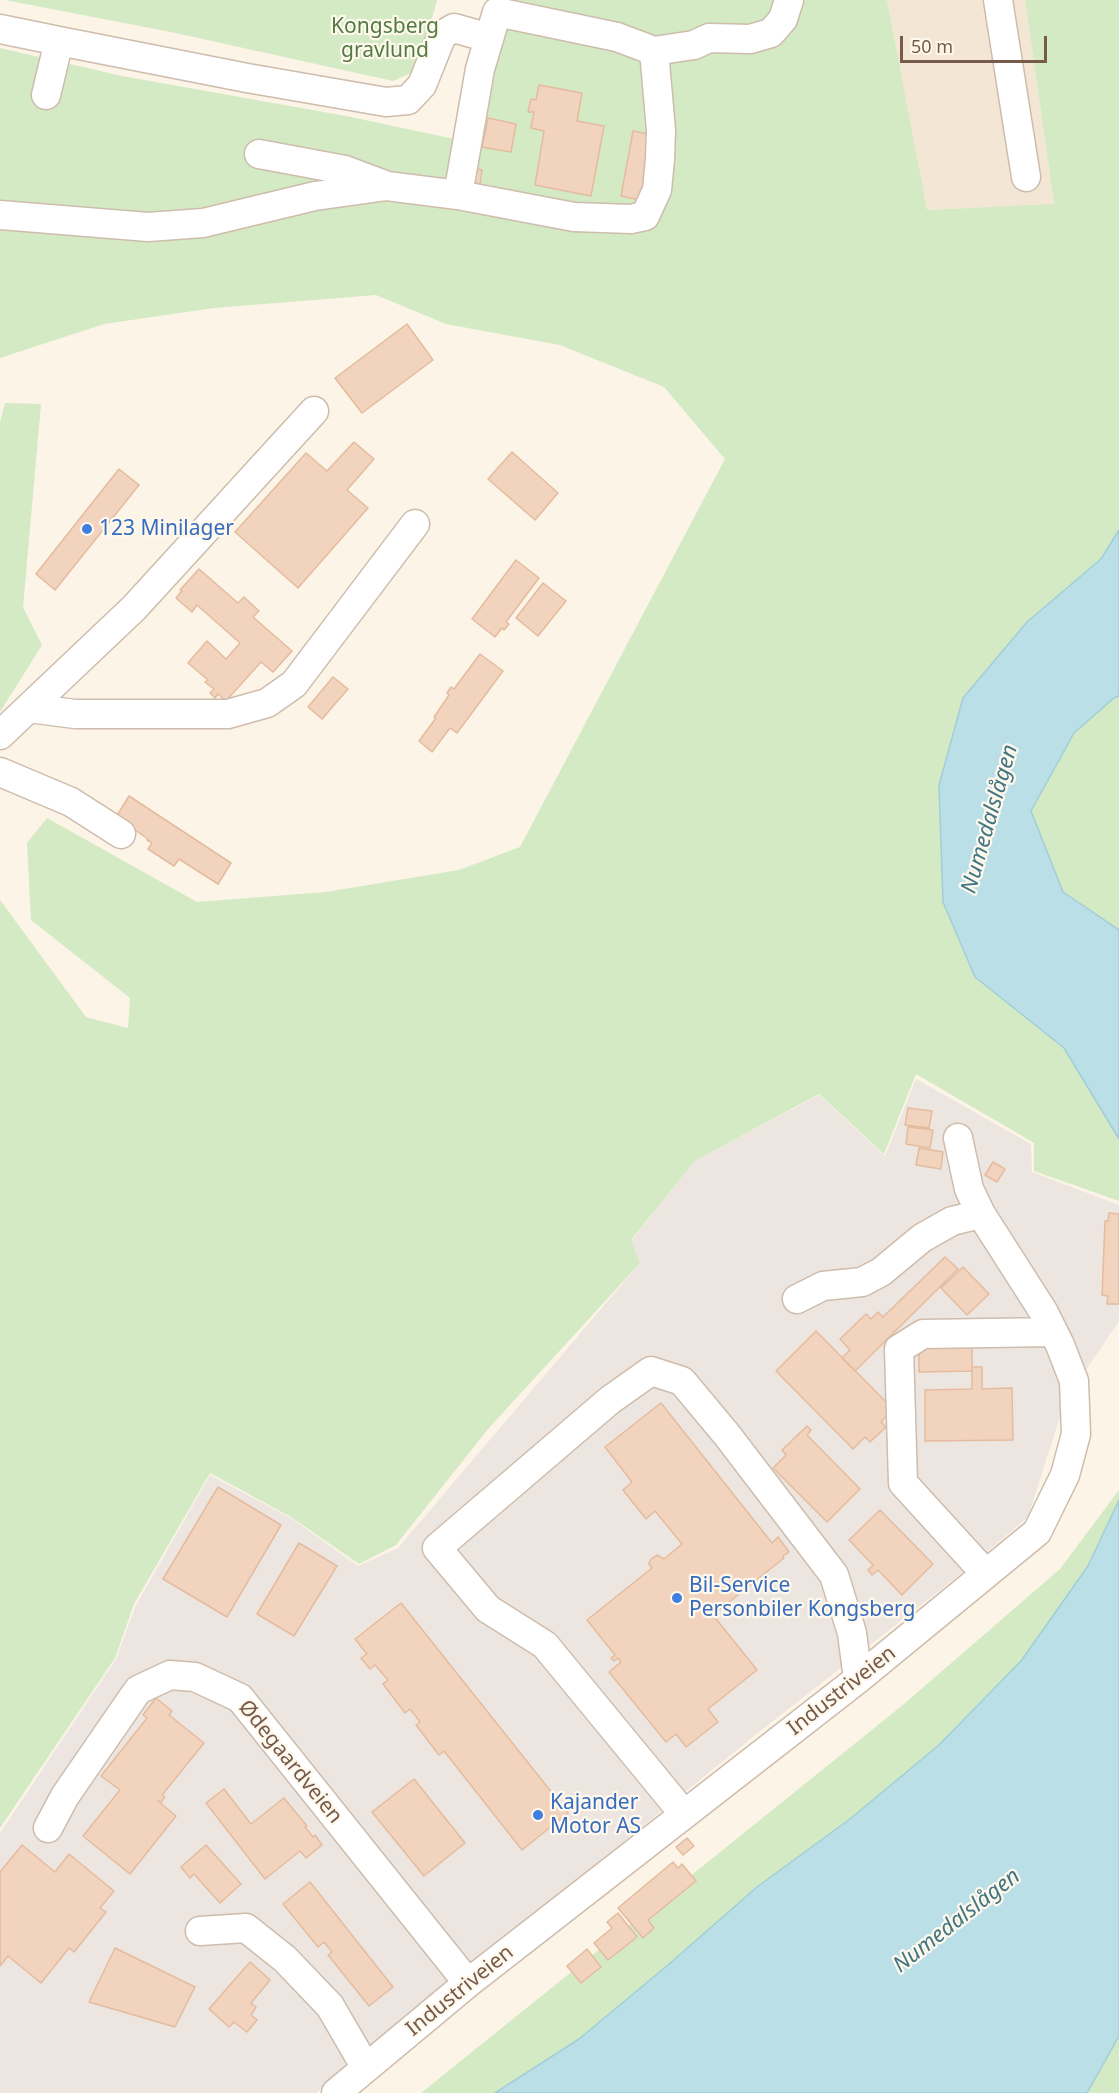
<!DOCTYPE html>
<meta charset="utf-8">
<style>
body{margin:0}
#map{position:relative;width:1119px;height:2093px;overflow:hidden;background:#fcf4e6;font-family:"Noto Sans",sans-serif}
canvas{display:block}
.scale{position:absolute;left:900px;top:36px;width:147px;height:27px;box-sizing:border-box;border:3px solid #765b4b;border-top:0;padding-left:8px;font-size:18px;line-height:21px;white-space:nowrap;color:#765b4b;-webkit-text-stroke:4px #fff8ed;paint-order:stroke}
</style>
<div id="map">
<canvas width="1119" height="2093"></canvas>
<div class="scale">50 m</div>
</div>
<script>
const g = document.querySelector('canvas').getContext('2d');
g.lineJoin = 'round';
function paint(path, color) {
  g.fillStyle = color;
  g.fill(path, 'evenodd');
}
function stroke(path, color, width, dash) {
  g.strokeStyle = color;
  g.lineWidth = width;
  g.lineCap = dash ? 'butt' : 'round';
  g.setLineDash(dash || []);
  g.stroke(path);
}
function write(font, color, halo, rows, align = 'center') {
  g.font = font + ' "Noto Sans",sans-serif';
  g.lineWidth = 4.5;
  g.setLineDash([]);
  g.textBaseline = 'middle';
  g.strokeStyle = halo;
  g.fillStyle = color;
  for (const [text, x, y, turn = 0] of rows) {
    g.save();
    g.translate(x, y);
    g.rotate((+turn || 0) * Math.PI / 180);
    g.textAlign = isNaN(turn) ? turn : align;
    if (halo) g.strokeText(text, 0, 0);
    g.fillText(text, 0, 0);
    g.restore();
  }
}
const residential = new Path2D(`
 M 887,0 L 1025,0 L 1054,205 L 926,210 Z`);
const industrial = new Path2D(`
 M 916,1079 L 1031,1144 L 1032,1172 L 1119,1205 L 1119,1321 L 1065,1401 L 1028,1517 L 967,1569 L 759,1732 L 400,2023 L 316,2093 L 0,2093 L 0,1833 L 116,1659 L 136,1605 L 210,1475 L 291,1518 L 358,1566 L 398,1548 L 640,1263 L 631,1241 L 695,1161 L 819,1095 L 885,1156 Z`);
const green = new Path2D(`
 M 5,0 L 437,0 L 418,70 L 393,81 L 171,32 Z
 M 505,0 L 887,0 L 927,210 L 1054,204 L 1025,0 L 1119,0 L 1119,530 L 1101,559 L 1027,622 L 963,698 L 939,785 L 943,902 L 975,977 L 1064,1048 L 1119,1139 L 1119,1201 L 1034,1171 L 1034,1143 L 916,1074 L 884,1154 L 819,1094 L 695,1161 L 631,1240 L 640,1263 L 488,1429 L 396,1545 L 359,1564 L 291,1517 L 210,1473 L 134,1604 L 115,1658 L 0,1828 L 0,900 L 86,1017 L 128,1028 L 130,998 L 31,920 L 27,843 L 47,818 L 197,902 L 326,892 L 459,870 L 520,847 L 725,459 L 664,387 L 560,345 L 446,324 L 376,295 L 214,308 L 104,324 L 0,358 L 0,48 L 122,76 L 346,116 L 459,140 Z
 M 5,403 L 41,404 L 23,607 L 42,645 L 0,712 L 0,423 Z
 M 1119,696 L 1119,930 L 1063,892 L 1031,811 L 1074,733 L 1114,698 Z
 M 1119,1490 L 1119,1500 L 1088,1566 L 1021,1661 L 939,1745 L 850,1819 L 757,1887 L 668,1965 L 579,2039 L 495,2093 L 421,2093 L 904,1704 L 1060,1569 Z
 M 1119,2036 L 1119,2093 L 1087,2093 Z`);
const water = new Path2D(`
 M 1119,530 L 1119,696 L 1114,698 L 1074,733 L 1031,811 L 1063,892 L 1119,930 L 1119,1139 L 1064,1048 L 975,977 L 943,902 L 939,785 L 963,698 L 1027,622 L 1101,559 Z
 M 1119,1500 L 1119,2036 L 1087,2093 L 495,2093 L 579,2039 L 668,1965 L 757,1887 L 850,1819 L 939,1745 L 1021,1661 L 1088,1566 Z`);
const building = new Path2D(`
 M 539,85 L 582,93 L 577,121 L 604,126 L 591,196 L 535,185 L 544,131 L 531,128 L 534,112 L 528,112 L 531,99 L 536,100 Z
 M 488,118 L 516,124 L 511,152 L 482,147 Z
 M 633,131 L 652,135 L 640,200 L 621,196 Z
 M 474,168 L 482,170 L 480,184 L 471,182 Z
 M 407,324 L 433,360 L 362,413 L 335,378 Z
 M 354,442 L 374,459 L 347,490 L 368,508 L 298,588 L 235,532 L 306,453 L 327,471 Z
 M 512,452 L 558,493 L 535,520 L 488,479 Z
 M 119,469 L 139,485 L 55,590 L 36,574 Z
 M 516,560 L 539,578 L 506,622 L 509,624 L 504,630 L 502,628 L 495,637 L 472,619 Z
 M 199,569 L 238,603 L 244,597 L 259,611 L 253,617 L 292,651 L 273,672 L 261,662 L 226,701 L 218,694 L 215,698 L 210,693 L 214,689 L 205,682 L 208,680 L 188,663 L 207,641 L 226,659 L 240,643 L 197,605 L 192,612 L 176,598 L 182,591 L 180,590 Z
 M 543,583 L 566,601 L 538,636 L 516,618 Z
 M 480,654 L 503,671 L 457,733 L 450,728 L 432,752 L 419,741 L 436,718 L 434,717 L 449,695 L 447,693 L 451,687 L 454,689 Z
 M 333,677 L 348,689 L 322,719 L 308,707 Z
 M 129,796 L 231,863 L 218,884 L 179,859 L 174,866 L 148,849 L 152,843 L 147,840 L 148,839 L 116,817 Z
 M 908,1108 L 932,1111 L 929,1128 L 905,1125 Z
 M 908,1127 L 933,1130 L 930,1148 L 906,1144 Z
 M 919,1148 L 943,1152 L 941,1169 L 916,1165 Z
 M 993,1162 L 1005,1169 L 997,1182 L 985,1175 Z
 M 1109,1213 L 1119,1214 L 1119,1304 L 1107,1304 L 1108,1296 L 1102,1295 L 1105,1221 L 1108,1221 Z
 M 945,1257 L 958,1269 L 855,1371 L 842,1358 L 850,1350 L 840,1339 L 866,1314 L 871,1319 L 878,1312 L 883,1317 Z
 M 963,1267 L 989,1294 L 967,1315 L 941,1288 Z
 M 816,1331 L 893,1409 L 881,1422 L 886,1427 L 870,1442 L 865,1437 L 853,1449 L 776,1371 Z
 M 972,1341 L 972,1371 L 919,1372 L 919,1342 Z
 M 972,1367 L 982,1367 L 982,1389 L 1012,1388 L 1013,1440 L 925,1441 L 925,1390 L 972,1389 Z
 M 661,1403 L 772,1543 L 778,1537 L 789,1552 L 783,1556 L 784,1558 L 713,1615 L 757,1670 L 708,1709 L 718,1722 L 686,1747 L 676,1734 L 666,1742 L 609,1672 L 621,1662 L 618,1658 L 614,1661 L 611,1658 L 615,1655 L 587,1620 L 652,1568 L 649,1564 L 650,1560 L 657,1555 L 664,1559 L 682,1544 L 655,1511 L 646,1519 L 623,1490 L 632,1482 L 605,1447 Z
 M 807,1426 L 811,1430 L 807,1435 L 860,1489 L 827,1522 L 773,1468 L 786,1455 L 782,1450 Z
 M 218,1487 L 281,1525 L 227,1617 L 163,1579 Z
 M 880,1510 L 933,1564 L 902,1595 L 878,1570 L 872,1575 L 868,1570 L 873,1565 L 849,1540 Z
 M 299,1543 L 337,1566 L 294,1636 L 257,1614 Z
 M 401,1603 L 568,1813 L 522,1850 L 444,1751 L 439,1755 L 416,1725 L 420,1722 L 410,1709 L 405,1713 L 383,1684 L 388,1680 L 375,1665 L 370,1669 L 361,1658 L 367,1654 L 355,1639 Z
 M 156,1698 L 172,1711 L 169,1715 L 204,1743 L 162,1795 L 165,1797 L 161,1802 L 158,1801 L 176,1816 L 130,1874 L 83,1836 L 120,1790 L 101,1776 L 147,1718 L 143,1715 Z
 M 414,1779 L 465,1843 L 424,1876 L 372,1812 Z
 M 224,1789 L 251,1824 L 284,1798 L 307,1826 L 305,1827 L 313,1837 L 315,1835 L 322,1845 L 306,1858 L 300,1851 L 265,1879 L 206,1803 Z
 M 687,1838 L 694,1846 L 683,1855 L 676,1847 Z
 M 22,1845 L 55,1872 L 69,1854 L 114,1891 L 100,1908 L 106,1912 L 74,1952 L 69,1948 L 41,1983 L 8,1956 L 0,1966 L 0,1872 Z
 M 206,1845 L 241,1884 L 220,1903 L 194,1874 L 190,1878 L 181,1867 Z
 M 673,1862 L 678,1868 L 682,1864 L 696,1881 L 648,1920 L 654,1928 L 643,1938 L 618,1908 Z
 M 310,1882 L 393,1987 L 369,2006 L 328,1955 L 332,1952 L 324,1942 L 318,1947 L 283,1904 Z
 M 618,1913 L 637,1937 L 608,1960 L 594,1943 L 612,1928 L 607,1922 Z
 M 115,1948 L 195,1987 L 175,2027 L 89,2002 Z
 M 587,1949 L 601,1967 L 581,1983 L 567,1966 Z
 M 250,1962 L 270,1980 L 251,2003 L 256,2007 L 251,2015 L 257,2020 L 247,2032 L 234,2022 L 229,2027 L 209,2009 Z`);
const minor = new Path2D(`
 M 998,0 L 1026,177
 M 0,29 L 59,41 L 46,95
 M 59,41 L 247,78 L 386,102 L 408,100 L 422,85 L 442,35 L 454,28 L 489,38
 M 654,51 L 694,45 L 709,38 L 750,39 L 771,33 L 783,19 L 789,0
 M 259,154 L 345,170 L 385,185
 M 0,215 L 148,227 L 203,223 L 315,196 L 387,186 L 458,195 L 574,217 L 631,219 L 645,216 L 657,190 L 660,159 L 661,130 L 654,51 L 617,37 L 497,12 L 480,69 L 458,195
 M 29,708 L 75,714 L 228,714 L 267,703 L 294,684 L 415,524
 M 0,735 L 134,608 L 314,411
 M 0,772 L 71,802 L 121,834
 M 797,1299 L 823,1286 L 862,1282 L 881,1272 L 922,1238 L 952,1221 L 981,1214
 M 986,1574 L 903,1483 L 899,1349 L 923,1334 L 1053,1332
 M 684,1814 L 545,1645 L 488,1609 L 437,1548 L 610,1400 L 651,1371 L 682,1381 L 727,1435 L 834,1575 L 852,1633 L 858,1679
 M 48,1828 L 65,1796 L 138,1690 L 170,1675 L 195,1677 L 240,1698 L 468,1983
 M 200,1931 L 246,1928 L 285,1959 L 330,2006 L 366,2068
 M 336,2093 L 468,1983 L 858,1679 L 1037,1532 L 1065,1475 L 1076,1434 L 1074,1381 L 1060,1345 L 1043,1311 L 981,1214 L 969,1189 L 958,1138`);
const markers = [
 [87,529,6,"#3f7fe0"],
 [677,1598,6,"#3f7fe0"],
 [538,1815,6,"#3f7fe0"]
];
const parkNames = [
 ["Kongsberg",385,27],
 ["gravlund",385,51]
];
const shopNames = [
 ["123 Minilager",99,529],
 ["Bil-Service",689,1586],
 ["Personbiler Kongsberg",689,1610],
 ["Kajander",550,1803],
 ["Motor AS",550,1827]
];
const streetNames = [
 ["Industriveien",842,1691,-38],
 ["Ødegaardveien",290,1762,51],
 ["Industriveien",460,1991,-39]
];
const waterNames = [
 ["Numedalslågen",990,819,-74],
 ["Numedalslågen",957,1921,-38]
];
paint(residential, '#f4e6d5');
paint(industrial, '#ede6e0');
paint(green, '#d3eac5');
paint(water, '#bbdfe6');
stroke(water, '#a1ced8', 1.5);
paint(building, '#f2d4be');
stroke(building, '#e4bb9e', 1.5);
stroke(minor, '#cebcad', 31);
stroke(minor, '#fff', 28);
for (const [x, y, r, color] of markers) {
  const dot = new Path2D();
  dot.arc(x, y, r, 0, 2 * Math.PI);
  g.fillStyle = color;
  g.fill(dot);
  stroke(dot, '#fff8ed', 2);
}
write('21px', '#527c42', '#fff8ed', parkNames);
write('21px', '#366cbe', '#fff8ed', shopNames, 'left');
write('21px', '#765b4b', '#fff8ed', streetNames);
write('italic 22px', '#417682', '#fff8ed', waterNames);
</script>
